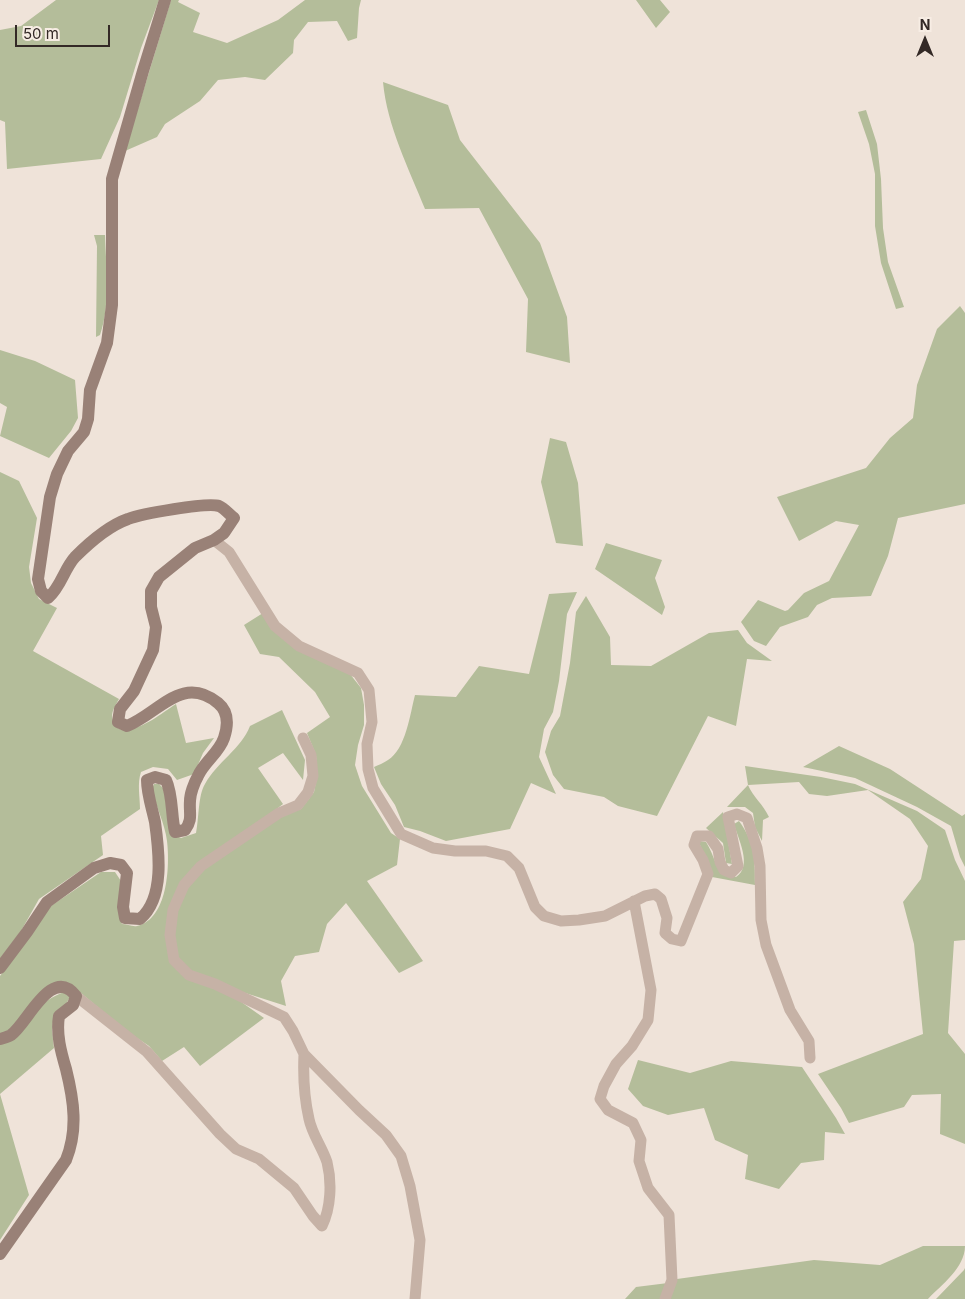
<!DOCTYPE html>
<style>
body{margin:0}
#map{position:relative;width:965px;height:1299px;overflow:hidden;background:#efe3d9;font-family:Inter,sans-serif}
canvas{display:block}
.north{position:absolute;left:900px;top:15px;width:50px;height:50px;-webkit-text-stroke:4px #f7ede4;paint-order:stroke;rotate:0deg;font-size:14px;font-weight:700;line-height:20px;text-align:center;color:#332926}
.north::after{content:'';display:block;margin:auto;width:18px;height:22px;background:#332926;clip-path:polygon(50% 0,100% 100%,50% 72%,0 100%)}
.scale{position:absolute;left:15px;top:25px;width:95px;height:22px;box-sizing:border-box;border:2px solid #332926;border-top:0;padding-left:6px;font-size:15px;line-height:18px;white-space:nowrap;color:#332926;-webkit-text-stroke:4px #f7ede4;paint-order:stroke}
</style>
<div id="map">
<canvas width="965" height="1299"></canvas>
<div class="north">N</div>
<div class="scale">50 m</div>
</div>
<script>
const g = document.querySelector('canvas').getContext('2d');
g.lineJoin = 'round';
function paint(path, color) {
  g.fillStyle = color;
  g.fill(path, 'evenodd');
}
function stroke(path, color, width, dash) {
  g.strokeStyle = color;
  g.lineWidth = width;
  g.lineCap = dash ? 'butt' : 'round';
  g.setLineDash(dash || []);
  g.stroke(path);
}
const green = new Path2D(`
 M 56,0 L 159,0 L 141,48 L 120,117 L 101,159 L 7,169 L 5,122 L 0,120 L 0,30 L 21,26 Z
 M 171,0 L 179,0 L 178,2 L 200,13 L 193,32 L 227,43 L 278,20 L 305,0 L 361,0 L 359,8 L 357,38 L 348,41 L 337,21 L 308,22 L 294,40 L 293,53 L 265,80 L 245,77 L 218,80 L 200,101 L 165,124 L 157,137 L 125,151 Z
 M 636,0 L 660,0 L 670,12 L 656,28 Z
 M 383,82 L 448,105 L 460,140 L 540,243 L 567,317 L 570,363 L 526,352 L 528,299 L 479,208 L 425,209 C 409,169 387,126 383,82 Z
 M 866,110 L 877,144 L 881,179 L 883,228 L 888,262 L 904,307 L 896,309 L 881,263 L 875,226 L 875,174 L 869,144 L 858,112 Z
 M 94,235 L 105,235 C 106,267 111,304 100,335 L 96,337 L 97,246 Z
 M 960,306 L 965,313 L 965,504 L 898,518 L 888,556 L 871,596 L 832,598 L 817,605 L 808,617 L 780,627 L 766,646 L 754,641 L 741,622 L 758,600 L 785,611 L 788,610 L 804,593 L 829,581 L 859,525 L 836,521 L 799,541 L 777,497 L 866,468 L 890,438 L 913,418 L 917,385 L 937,329 Z
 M 0,350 L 35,361 L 75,380 L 78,418 L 71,431 L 49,458 L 0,436 L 7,407 L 0,403 Z
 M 550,438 L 566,442 L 578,483 L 583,546 L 556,543 L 541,482 Z
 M 0,472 L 19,481 L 37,518 L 29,567 L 31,583 L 39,599 L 57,608 L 33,651 L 119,699 C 112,712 108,716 119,729 C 139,733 160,714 176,704 L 186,743 L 214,738 L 203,753 L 194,774 L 177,780 L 168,769 L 153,767 L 141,772 C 137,784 140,796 140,809 L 101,836 L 103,855 L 39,899 L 21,931 L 0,959 Z
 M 606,543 L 662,560 L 655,578 L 665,607 L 662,615 L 595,569 Z
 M 577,592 L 567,614 L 559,681 L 553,712 L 544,729 L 539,757 L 556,794 L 531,783 L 510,829 L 446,841 L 420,831 L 404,827 L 395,805 L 381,784 L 374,767 C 378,765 384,763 388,760 C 406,749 410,714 415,695 L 456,697 L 479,666 L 529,674 L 549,594 Z
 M 586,596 L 610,637 L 611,665 L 651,666 L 709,633 L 738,630 L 747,643 L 772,661 L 747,659 L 736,726 L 708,716 L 657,816 L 618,806 L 604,797 L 564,789 L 553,775 L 545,752 L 551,731 L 560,716 L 570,663 L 576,612 Z
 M 263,613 L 275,632 L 350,674 L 361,688 L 364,705 L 364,725 L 358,745 L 355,765 L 362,786 L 391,833 L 400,839 L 397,865 L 367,881 L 423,961 L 399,973 L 346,903 L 327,924 L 319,952 L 295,956 L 281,981 L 286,1006 L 236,990 L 189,970 L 178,957 L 173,933 L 176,909 L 188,883 L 203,867 L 281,815 L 301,809 L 314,792 L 317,776 L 316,755 L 307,733 L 330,717 L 315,692 L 279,657 L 260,654 L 244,625 Z
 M 282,710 L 305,760 L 303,780 L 283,753 L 258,768 L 283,804 L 181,884 L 171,962 L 237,999 L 264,1018 L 200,1066 L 184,1047 L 162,1061 L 149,1046 L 125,1030 L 69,983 L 6,1032 L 0,1034 L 0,976 L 48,908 L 101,872 L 115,872 L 121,881 L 118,911 L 122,924 C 126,924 133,927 137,926 C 168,919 170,866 167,841 C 165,824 156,807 152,789 L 154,784 L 159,784 L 163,788 L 174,835 L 181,838 L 196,833 C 199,819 198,795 205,784 C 217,762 241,749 250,726 Z
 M 839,746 L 890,769 L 962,816 L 965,814 L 965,867 L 960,857 L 951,826 L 917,807 L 855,778 L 803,767 Z
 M 745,766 L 821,777 L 855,784 L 917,811 L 945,830 L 955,860 L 965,881 L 965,940 L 954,941 L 948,1033 L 965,1054 L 965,1144 L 940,1134 L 941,1094 L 912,1095 L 904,1107 L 849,1123 L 841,1108 L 818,1074 L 923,1034 L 914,944 L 903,902 L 921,879 L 928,846 L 910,819 L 868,790 L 827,796 L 809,794 L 799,782 L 748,785 C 753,797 763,804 769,817 L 763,820 L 762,841 L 755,827 L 753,813 L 745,807 L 727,807 L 748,785 Z
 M 723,812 L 732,864 L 726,863 L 723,843 L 706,828 Z
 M 739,821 C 755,843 755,859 755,885 L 712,877 L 700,845 L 700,841 L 706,842 C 717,859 713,873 736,877 C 753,866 738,839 734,824 Z
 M 64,992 L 70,997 L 66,1004 L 54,1013 L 52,1030 L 54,1048 L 0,1094 L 29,1195 L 0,1240 L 0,1045 C 17,1038 23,1021 37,1009 C 45,1001 54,996 64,992 Z
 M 638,1060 L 690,1073 L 731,1061 L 802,1067 L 836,1118 L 845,1134 L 825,1132 L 824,1160 L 801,1163 L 779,1189 L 745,1179 L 748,1155 L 715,1140 L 704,1108 L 668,1115 L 643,1106 L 628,1089 Z
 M 923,1246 L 965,1246 C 965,1268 941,1285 928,1299 L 670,1299 L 677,1279 L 814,1260 L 880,1265 Z
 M 965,1268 L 965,1299 L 936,1299 L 964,1270 Z
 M 668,1283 L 662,1299 L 625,1299 L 636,1287 Z`);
const street = new Path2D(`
 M 214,540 L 229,552 L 275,626 L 299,646 L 358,673 L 369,690 L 372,722 L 367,744 L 368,769 L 373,788 L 401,834 L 433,848 L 455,851 L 486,851 L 507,856 L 519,868 L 535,907 L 544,916 L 561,921 L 579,920 L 605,916 L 645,896 L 655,894 L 661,899 L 667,918 L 665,933 L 672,939 L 681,941 L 708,874 L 703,860 L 694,845 L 697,836 L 709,836 L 718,849 L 720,862 L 724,870 L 731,873 L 738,866 L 728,817 L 737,814 L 747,818 L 757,848 L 760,866 L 761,920 L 766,945 L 790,1010 L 809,1041 L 810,1058
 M 303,738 L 311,755 L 313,776 L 308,792 L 298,805 L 279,813 L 201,866 L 184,885 L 173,910 L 170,935 L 174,960 L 189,975 L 215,984 L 284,1017 L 293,1031 L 304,1054 L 359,1110 L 386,1135 L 401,1156 L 410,1186 L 420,1240 L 415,1299
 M 634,901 L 651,990 L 648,1020 L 632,1046 L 616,1064 L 604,1086 L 600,1099 L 608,1110 L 633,1123 L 641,1140 L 639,1161 L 648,1188 L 669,1215 L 672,1280 L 665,1299
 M 76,996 L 147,1052 L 220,1134 L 236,1149 L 259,1159 L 294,1188 L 313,1216 L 322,1226 C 331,1208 332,1182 327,1162 C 322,1147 312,1134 309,1119 C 304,1097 303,1076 304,1054`);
const secondary = new Path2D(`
 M 0,968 L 27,932 L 47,902 L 94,868 L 110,863 L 121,865 L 127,873 L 123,907 L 125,918 L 140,919 C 165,898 159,851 155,822 C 152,808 147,794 147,780 L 155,777 L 166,780 C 173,795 171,815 175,832 L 185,830 C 193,819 189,814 190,801 C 190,794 194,783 198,776 C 204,762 219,753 224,738 C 228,726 229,712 218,703 C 182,674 159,713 127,726 L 118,722 L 120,709 L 134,691 L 153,650 L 156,627 L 151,607 L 151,591 L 159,577 L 195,548 L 214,540 L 224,533 L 234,518 C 229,514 224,508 219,506 C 207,502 141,514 128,519 C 108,526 90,542 75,557 C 64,569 61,587 48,598 L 41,591 L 38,579 L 50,497 L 57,474 L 68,451 L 84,432 L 88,419 L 90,390 L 107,343 L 112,305 L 112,179 L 143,71 L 165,0
 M 0,1039 C 3,1038 8,1037 11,1035 C 28,1023 51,965 76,996 L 73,1005 L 59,1016 C 56,1034 61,1052 66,1069 C 74,1101 78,1130 66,1160 L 0,1254`);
paint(green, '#b4bd9a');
stroke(street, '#c6b2a6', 11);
stroke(secondary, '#998177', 12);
</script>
